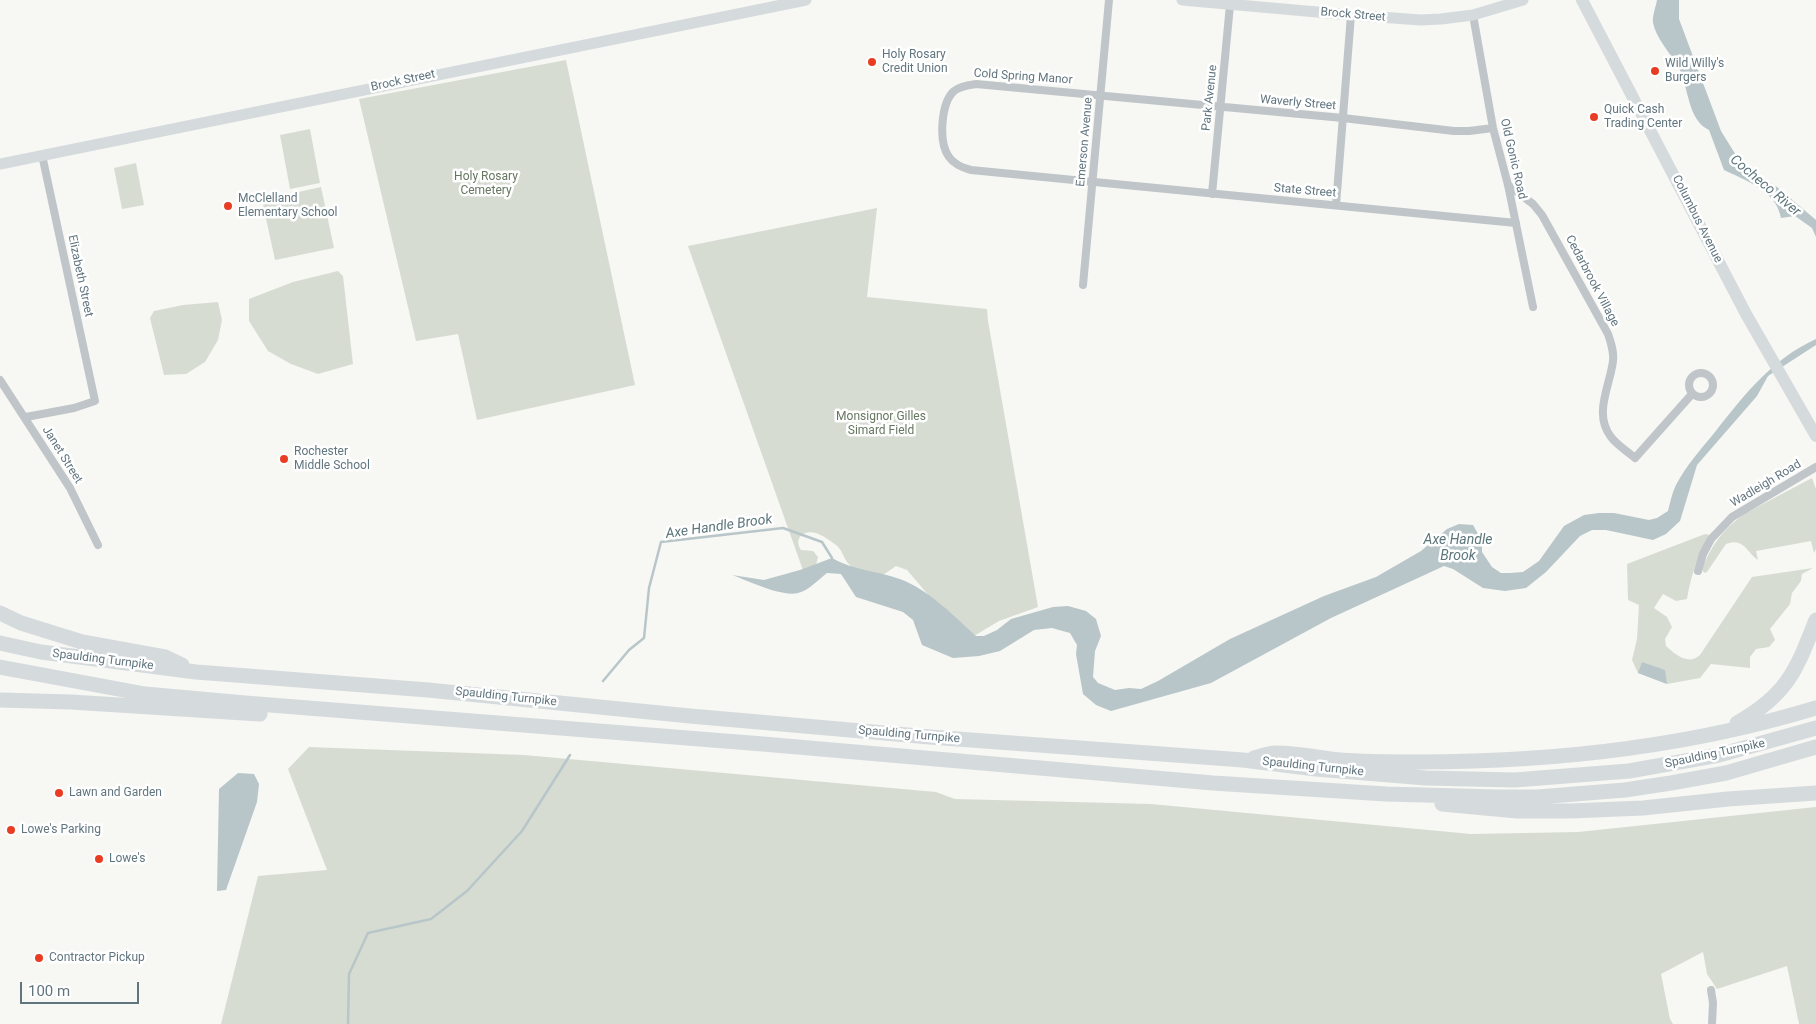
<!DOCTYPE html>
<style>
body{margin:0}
#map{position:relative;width:1816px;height:1024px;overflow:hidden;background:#f7f7f3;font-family:Roboto,sans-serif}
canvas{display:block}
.scale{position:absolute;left:20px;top:982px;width:119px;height:22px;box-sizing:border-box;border:2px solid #61757f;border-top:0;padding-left:6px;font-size:15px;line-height:18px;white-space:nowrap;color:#61757f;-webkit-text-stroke:4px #fff;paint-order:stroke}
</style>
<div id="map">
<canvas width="1816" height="1024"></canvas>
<div class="scale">100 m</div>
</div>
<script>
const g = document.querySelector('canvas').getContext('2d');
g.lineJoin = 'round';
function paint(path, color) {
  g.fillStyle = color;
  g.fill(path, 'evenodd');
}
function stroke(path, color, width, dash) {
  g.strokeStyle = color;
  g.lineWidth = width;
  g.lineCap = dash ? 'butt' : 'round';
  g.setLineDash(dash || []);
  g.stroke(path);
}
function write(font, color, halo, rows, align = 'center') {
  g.font = font + ' Roboto,sans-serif';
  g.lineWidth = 5;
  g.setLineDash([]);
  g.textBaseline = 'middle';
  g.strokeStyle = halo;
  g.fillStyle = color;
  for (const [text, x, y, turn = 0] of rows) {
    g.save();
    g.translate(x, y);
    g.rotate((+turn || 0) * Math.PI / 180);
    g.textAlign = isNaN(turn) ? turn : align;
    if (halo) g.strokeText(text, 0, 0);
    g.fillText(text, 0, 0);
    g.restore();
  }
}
const green = new Path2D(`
 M 566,60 L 635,385 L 477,420 L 458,334 L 416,341 L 359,99 Z
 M 310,129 L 320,183 L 290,189 L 280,135 Z
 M 136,163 L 144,205 L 122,209 L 114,168 Z
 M 321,187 L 334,248 L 275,260 L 262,200 Z
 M 877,208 L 867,297 L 987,309 L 988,321 L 1038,607 L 999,621 L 969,639 L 930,597 L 907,570 L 896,566 L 883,575 L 861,576 C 856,571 851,567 847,562 C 843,556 842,550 836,545 C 831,541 822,535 816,533 C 804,530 793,538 801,550 L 813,551 L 818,557 L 816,565 L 805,576 L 688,246 Z
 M 338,271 L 343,276 L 353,364 L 318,374 L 291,364 L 268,351 L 249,321 L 249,299 L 293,282 Z
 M 218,302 L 222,320 L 218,340 L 205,362 L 186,374 L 164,375 L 150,318 L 154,311 L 183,305 Z
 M 1812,478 L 1816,489 L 1816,549 L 1814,553 L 1811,541 L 1756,551 L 1758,560 C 1747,553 1744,537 1726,544 L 1707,572 L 1704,573 L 1702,569 C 1711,546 1723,529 1744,514 Z
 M 1705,534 L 1710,535 C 1696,559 1692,573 1687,599 L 1676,601 L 1663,594 L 1654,608 L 1667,617 L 1672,627 L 1665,639 L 1666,646 C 1675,654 1688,666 1700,655 L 1752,577 L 1813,568 L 1802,574 L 1801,581 L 1792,593 L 1790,604 L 1770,629 L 1775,640 L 1769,647 L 1756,649 L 1750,657 L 1750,668 L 1711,664 L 1700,678 L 1667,684 L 1638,673 L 1632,660 L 1637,639 L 1639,605 L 1628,600 L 1627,564 Z
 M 309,747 L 524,755 L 936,792 L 955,799 L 1151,804 L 1471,834 L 1578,832 L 1816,807 L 1816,1024 L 1799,1024 L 1787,966 L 1717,989 L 1707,974 L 1703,952 L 1661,974 L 1670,1019 L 1673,1024 L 221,1024 L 258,876 L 327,870 L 288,769 Z`);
const water = new Path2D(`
 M 1657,0 L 1679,0 L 1679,19 L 1721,131 L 1744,168 L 1777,187 L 1816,220 L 1816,237 L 1812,228 L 1795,216 L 1781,218 C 1776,190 1746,181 1724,170 L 1709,130 C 1687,120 1689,86 1678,66 C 1670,53 1656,38 1653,23 C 1652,16 1656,6 1657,0 Z
 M 1816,339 L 1816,345 L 1768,376 L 1757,396 L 1697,465 L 1680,521 L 1666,534 L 1653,540 L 1606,530 L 1592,530 L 1580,536 L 1546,572 L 1526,588 L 1505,591 L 1483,588 L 1453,569 L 1444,566 L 1331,618 L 1211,683 L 1111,711 L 1096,705 L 1083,694 L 1076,654 L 1077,645 L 1070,633 L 1052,628 L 1034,630 L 1000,651 L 979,656 L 953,658 L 922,645 L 913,620 L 903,612 L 856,597 L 841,574 L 827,573 C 819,579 808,591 798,593 C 781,597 749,581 732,575 L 764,580 L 800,570 L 832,558 C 854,571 881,571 905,581 C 932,593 955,617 976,636 L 984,636 L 997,630 L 1011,619 L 1053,607 L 1068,606 L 1086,611 L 1096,619 L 1101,636 L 1095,651 L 1093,677 L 1098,683 L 1115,690 L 1129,688 L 1141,689 L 1158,681 L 1230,639 L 1324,596 L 1376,577 L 1421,551 L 1447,529 L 1459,524 L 1473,525 L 1482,541 L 1482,552 L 1492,567 L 1501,573 L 1510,573 L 1523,572 L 1539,561 L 1564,526 L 1584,515 L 1599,513 L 1614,513 L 1649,520 L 1657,518 L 1668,511 C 1670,503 1672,493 1676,485 C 1686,466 1701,449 1715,432 C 1744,395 1772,359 1816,339 Z
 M 1642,662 L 1665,670 L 1667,684 L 1638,673 Z
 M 238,773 L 254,774 L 259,784 L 257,802 L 226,890 L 217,891 L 219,789 Z`);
const stream = new Path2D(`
 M 603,681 L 629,650 L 644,638 L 649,588 L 661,542 L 783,528 L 822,542 L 832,558
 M 348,1024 L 349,974 L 368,933 L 431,919 L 467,891 L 522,831 L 570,755`);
const street = new Path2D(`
 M 1473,15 L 1493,128 L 1508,185 L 1533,307
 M 1493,128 L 1469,131 L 1454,131 L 1343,118 L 976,84 C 969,85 960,86 954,91 C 941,103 938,142 949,157 C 954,164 963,168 971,170 L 1516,223
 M 1508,185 L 1533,204 L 1542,215 L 1608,334 C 1611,343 1614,351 1613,361 C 1610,386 1593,414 1611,437 C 1617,445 1627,451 1635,458 L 1692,394
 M 1212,194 L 1230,5
 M 1336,205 L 1351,15
 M 1083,285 L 1109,0
 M1689 385a12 12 0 1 1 24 0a12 12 0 1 1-24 0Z
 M 0,380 L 70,488 L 98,545
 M 26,417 L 74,408 L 95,401 L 42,155
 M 1698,571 L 1703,554 L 1711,539 L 1732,517 L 1816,467
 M 1711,990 L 1713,1003 L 1712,1024`);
const secondary = new Path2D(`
 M 1182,0 L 1351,15 L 1421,20 L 1441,19 L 1473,15 L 1523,0
 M 0,164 L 806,0`);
const primary = new Path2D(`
 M 1582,0 L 1746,314 L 1816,436`);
const highway = new Path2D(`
 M 0,613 L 21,623 L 82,642 L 165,657 L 182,665
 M 0,643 L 41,652 L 196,672 L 428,690 L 690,716 L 930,737 L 1243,760 L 1316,769 L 1426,778 L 1515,780 L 1629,771 L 1719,755 L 1816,728
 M 0,667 L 145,694 L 245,703 L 763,744 L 1213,783 L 1386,794 L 1497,797 L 1538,797 L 1625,790 L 1671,783 L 1726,773 L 1816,747
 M 0,700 L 71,702 L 260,714
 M 1737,723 C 1787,695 1796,671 1816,620
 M 1254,758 C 1261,756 1269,753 1276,753 C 1297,753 1319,758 1340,760 C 1366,762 1393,762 1419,762 C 1553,762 1688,747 1816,708
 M 1442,804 L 1517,811 L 1571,811 L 1643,808 L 1728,799 L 1816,793`);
const markers = [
 [872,62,5,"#e83c23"],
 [1655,71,5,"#e83c23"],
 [1594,117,5,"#e83c23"],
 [228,206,5,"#e83c23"],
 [284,459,5,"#e83c23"],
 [59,793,5,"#e83c23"],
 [11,830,5,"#e83c23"],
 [99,859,5,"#e83c23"],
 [39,958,5,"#e83c23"]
];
const streetNames = [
 ["Brock Street",1353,15,5],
 ["Cold Spring Manor",1023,77,4],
 ["Brock Street",403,81,-12],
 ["Park Avenue",1210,98,-84],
 ["Waverly Street",1298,103,5],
 ["Emerson Avenue",1085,142,-85],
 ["Old Gonic Road",1513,159,77],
 ["State Street",1305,191,5],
 ["Columbus Avenue",1697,219,63],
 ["Elizabeth Street",80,276,78],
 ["Cedarbrook Village",1592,281,62],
 ["Janet Street",62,455,58],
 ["Wadleigh Road",1766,484,-31],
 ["Spaulding Turnpike",103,660,7],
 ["Spaulding Turnpike",506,697,6],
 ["Spaulding Turnpike",909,735,5],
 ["Spaulding Turnpike",1715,754,-12],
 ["Spaulding Turnpike",1313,767,6]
];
const poiNames = [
 ["Holy Rosary",882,55],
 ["Credit Union",882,69],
 ["Wild Willy's",1665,64],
 ["Burgers",1665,78],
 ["Quick Cash",1604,110],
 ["Trading Center",1604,124],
 ["McClelland",238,199],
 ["Elementary School",238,213],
 ["Rochester",294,452],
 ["Middle School",294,466],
 ["Lawn and Garden",69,793],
 ["Lowe's Parking",21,830],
 ["Lowe's",109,859],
 ["Contractor Pickup",49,958]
];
const parkNames = [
 ["Holy Rosary",486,177],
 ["Cemetery",486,191],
 ["Monsignor Gilles",881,417],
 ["Simard Field",881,431]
];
const waterNames = [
 ["Cocheco River",1765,186,40],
 ["Axe Handle Brook",719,527,-8],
 ["Axe Handle",1458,540],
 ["Brook",1458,556]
];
paint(green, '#d7dcd2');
paint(water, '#b8c6c9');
stroke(stream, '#b8c6c9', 2.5);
stroke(street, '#bfc5c8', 8);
stroke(secondary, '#d5dadd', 11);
stroke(primary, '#d5dadd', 12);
stroke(highway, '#d5dadd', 15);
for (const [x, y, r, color] of markers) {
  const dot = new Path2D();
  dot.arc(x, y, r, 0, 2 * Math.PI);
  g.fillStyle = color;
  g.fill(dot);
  stroke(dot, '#fff', 2);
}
write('12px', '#61757f', '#fff', streetNames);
write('12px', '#61757f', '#fff', poiNames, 'left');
write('12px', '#667760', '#fff', parkNames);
write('italic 14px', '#5c767b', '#fff', waterNames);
</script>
